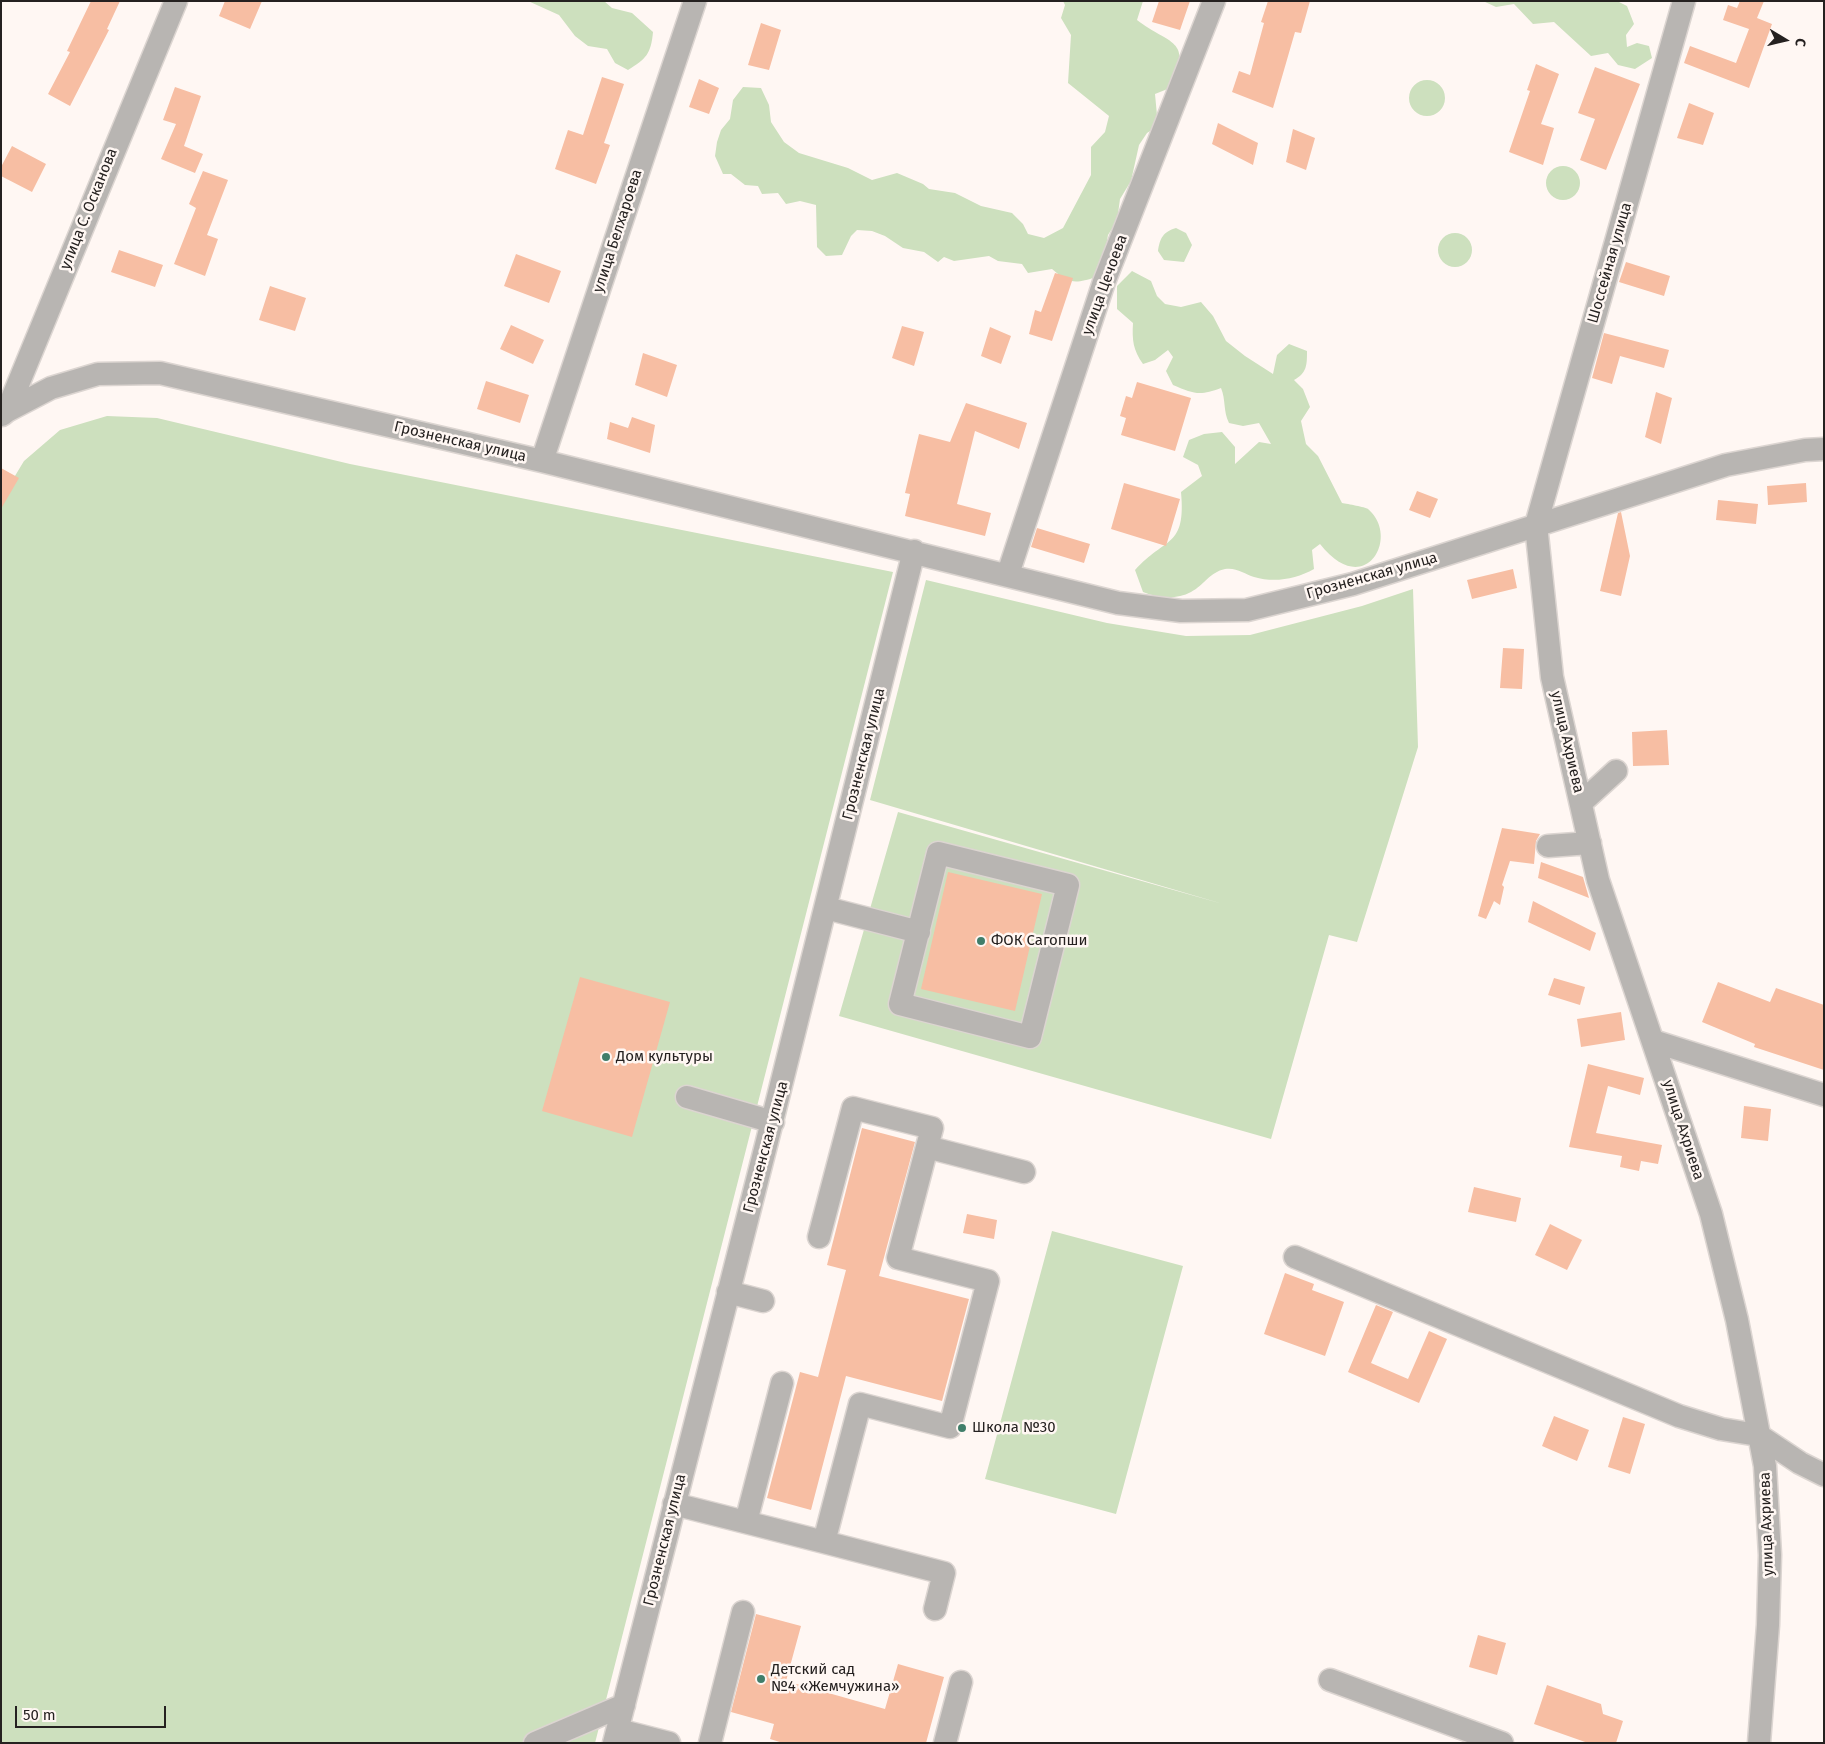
<!DOCTYPE html>
<meta charset="utf-8">
<style>
body{margin:0}
#map{position:relative;width:1825px;height:1744px;overflow:hidden;background:#fff7f3;font-family:"Fira Sans",sans-serif}
canvas{display:block}
.frame{position:absolute;inset:0;border:2px solid #252120;pointer-events:none}
.north{position:absolute;left:1760px;top:15px;width:50px;height:50px;-webkit-text-stroke:4px #fff7f3;paint-order:stroke;rotate:99deg;font-size:14px;font-weight:700;line-height:20px;text-align:center;color:#252120}
.north::after{content:'';display:block;margin:auto;width:18px;height:22px;background:#252120;clip-path:polygon(50% 0,100% 100%,50% 72%,0 100%)}
.scale{position:absolute;left:15px;top:1706px;width:151px;height:22px;box-sizing:border-box;border:2px solid #252120;border-top:0;padding-left:6px;font-size:15px;line-height:18px;white-space:nowrap;color:#252120;-webkit-text-stroke:4px #fff7f3;paint-order:stroke}
</style>
<div id="map">
<canvas width="1825" height="1744"></canvas>
<div class="frame"></div>
<div class="north">С</div>
<div class="scale">50 m</div>
</div>
<script>
const g = document.querySelector('canvas').getContext('2d');
g.lineJoin = 'round';
function paint(path, color) {
  g.fillStyle = color;
  g.fill(path, 'evenodd');
}
function stroke(path, color, width, dash) {
  g.strokeStyle = color;
  g.lineWidth = width;
  g.lineCap = dash ? 'butt' : 'round';
  g.setLineDash(dash || []);
  g.stroke(path);
}
function write(font, color, halo, rows, align = 'center') {
  g.font = font + ' "Fira Sans",sans-serif';
  g.lineWidth = 5;
  g.setLineDash([]);
  g.textBaseline = 'middle';
  g.strokeStyle = halo;
  g.fillStyle = color;
  for (const [text, x, y, turn = 0] of rows) {
    g.save();
    g.translate(x, y);
    g.rotate((+turn || 0) * Math.PI / 180);
    g.textAlign = isNaN(turn) ? turn : align;
    if (halo) g.strokeText(text, 0, 0);
    g.fillText(text, 0, 0);
    g.restore();
  }
}
const green = new Path2D(`
 M 528,1 L 604,1 L 612,8 L 632,13 L 653,32 C 651,54 646,59 628,70 L 615,63 L 607,49 L 588,46 L 575,36 L 559,15 Z
 M 1063,1 L 1143,1 L 1137,20 C 1169,45 1194,38 1170,88 L 1155,94 L 1158,126 L 1147,133 L 1139,145 L 1131,181 L 1120,199 L 1117,221 L 1108,235 L 1104,259 L 1096,277 C 1075,284 1069,284 1052,269 L 1028,273 L 1022,264 L 998,261 L 989,256 L 954,261 L 944,257 L 938,262 L 924,252 L 903,248 L 885,236 L 872,231 L 857,230 L 851,236 L 842,255 L 826,256 L 817,247 L 816,205 L 800,201 L 786,204 L 778,193 L 762,194 L 758,186 L 745,185 L 731,174 L 723,174 L 715,156 L 717,142 L 721,130 L 730,119 L 733,100 L 743,87 L 761,88 L 769,105 L 771,122 L 784,142 L 799,153 L 848,168 L 872,180 L 897,173 L 923,184 L 929,189 L 955,193 L 981,206 L 1012,213 L 1023,224 L 1028,234 L 1044,238 L 1063,228 L 1091,175 L 1091,147 L 1105,132 L 1109,116 L 1068,83 L 1071,35 L 1061,18 L 1065,5 Z
 M 1483,1 L 1617,1 L 1627,6 L 1634,24 L 1626,35 L 1627,47 L 1637,43 L 1649,46 L 1652,58 L 1635,69 L 1618,65 L 1608,53 L 1591,56 L 1554,22 L 1533,24 L 1514,4 L 1496,7 Z
 M1409 98a18 18 0 1 1 36 0a18 18 0 1 1-36 0Z
 M1546 183a17 17 0 1 1 34 0a17 17 0 1 1-34 0Z
 M 1176,228 L 1186,233 L 1192,245 L 1184,262 L 1164,260 L 1158,251 C 1160,238 1163,232 1176,228 Z
 M1438 250a17 17 0 1 1 34 0a17 17 0 1 1-34 0Z
 M 1132,271 L 1151,281 L 1157,296 L 1165,304 L 1181,307 L 1201,302 L 1213,316 L 1226,341 L 1245,356 L 1273,374 L 1277,355 L 1289,344 L 1307,351 C 1307,365 1307,373 1294,380 L 1303,389 L 1310,407 L 1301,421 L 1306,444 L 1318,456 L 1342,503 C 1348,504 1365,507 1368,509 C 1401,537 1365,601 1320,544 L 1312,550 L 1314,569 C 1296,579 1275,583 1254,577 C 1245,574 1236,567 1225,569 C 1210,572 1204,585 1191,592 C 1176,600 1158,598 1143,592 L 1135,570 C 1166,536 1186,548 1181,492 L 1202,476 L 1198,465 L 1183,457 L 1189,440 L 1204,434 L 1222,432 L 1235,447 L 1235,464 L 1259,442 L 1271,444 L 1259,423 L 1243,426 L 1229,423 C 1223,411 1226,400 1221,388 C 1200,396 1194,394 1173,385 L 1166,371 L 1173,357 L 1168,350 L 1155,360 L 1143,364 C 1133,350 1132,340 1133,323 L 1117,309 L 1117,286 Z
 M 107,416 L 157,418 L 350,464 L 893,572 L 595,1743 L 1,1743 L 1,499 L 24,461 L 60,430 Z
 M 926,580 L 1107,623 L 1186,636 L 1250,635 L 1362,606 L 1413,589 L 1418,747 L 1357,942 L 1329,935 L 1271,1139 L 839,1016 L 898,812 L 1223,904 L 870,800 Z
 M 1052,1231 L 1183,1266 L 1116,1514 L 985,1479 Z`);
const building = new Path2D(`
 M 91,1 L 120,1 L 107,29 L 109,30 L 70,106 L 48,94 L 70,52 L 67,51 Z
 M 225,1 L 262,1 L 250,29 L 219,16 Z
 M 1159,1 L 1190,1 L 1180,30 L 1152,22 Z
 M 1268,1 L 1310,1 L 1301,33 L 1295,32 L 1273,108 L 1232,92 L 1239,71 L 1250,75 L 1264,23 L 1261,22 Z
 M 1740,1 L 1764,1 L 1757,18 L 1772,24 L 1749,88 L 1684,63 L 1690,46 L 1736,63 L 1749,29 L 1723,20 L 1728,5 L 1737,8 Z
 M 761,23 L 781,30 L 769,70 L 748,65 Z
 M 1536,64 L 1559,74 L 1541,124 L 1554,128 L 1543,165 L 1509,152 L 1530,91 L 1527,90 Z
 M 1595,67 L 1640,84 L 1606,170 L 1580,160 L 1595,119 L 1578,113 Z
 M 602,77 L 624,84 L 604,143 L 610,145 L 596,184 L 555,169 L 568,130 L 583,135 Z
 M 699,79 L 719,88 L 709,114 L 689,107 Z
 M 175,87 L 201,96 L 184,146 L 203,154 L 195,173 L 161,159 L 176,124 L 163,120 Z
 M 1689,103 L 1714,113 L 1703,145 L 1677,138 Z
 M 1218,123 L 1258,143 L 1253,165 L 1212,144 Z
 M 1293,129 L 1315,138 L 1306,170 L 1286,162 Z
 M 12,146 L 46,164 L 32,192 L 1,176 L 1,167 Z
 M 203,171 L 228,180 L 207,235 L 218,239 L 205,276 L 174,264 L 196,208 L 189,204 Z
 M 119,250 L 163,265 L 155,287 L 111,272 Z
 M 516,254 L 561,271 L 549,303 L 504,286 Z
 M 1626,262 L 1670,276 L 1664,296 L 1619,282 Z
 M 1055,273 L 1073,278 L 1052,341 L 1029,334 L 1035,310 L 1041,312 Z
 M 270,286 L 306,298 L 295,331 L 259,320 Z
 M 511,325 L 544,340 L 533,364 L 500,349 Z
 M 902,326 L 924,332 L 914,366 L 892,358 Z
 M 990,327 L 1011,336 L 1001,364 L 981,356 Z
 M 1604,333 L 1669,350 L 1664,368 L 1620,356 L 1612,384 L 1592,378 Z
 M 643,353 L 677,365 L 667,397 L 635,385 Z
 M 486,381 L 529,395 L 520,423 L 477,409 Z
 M 1137,382 L 1191,398 L 1175,451 L 1121,435 L 1126,418 L 1120,416 L 1126,396 L 1132,398 Z
 M 1656,392 L 1672,398 L 1661,444 L 1645,437 Z
 M 966,403 L 1027,423 L 1019,449 L 975,431 L 957,504 L 991,513 L 985,536 L 905,516 L 910,494 L 905,493 L 919,434 L 950,442 Z
 M 632,417 L 655,425 L 650,453 L 607,439 L 610,422 L 628,428 Z
 M 1,468 L 19,478 L 1,509 Z
 M 1124,483 L 1180,499 L 1166,546 L 1111,529 Z
 M 1806,483 L 1807,502 L 1768,505 L 1767,486 Z
 M 1417,491 L 1438,499 L 1430,518 L 1409,510 Z
 M 1718,500 L 1758,504 L 1756,524 L 1716,520 Z
 M 1621,512 L 1630,556 L 1621,596 L 1600,591 L 1618,513 Z
 M 1037,528 L 1090,544 L 1084,563 L 1031,547 Z
 M 1513,569 L 1517,588 L 1472,599 L 1467,580 Z
 M 1503,648 L 1524,649 L 1522,689 L 1500,688 Z
 M 1667,730 L 1669,765 L 1633,766 L 1632,732 Z
 M 1502,828 L 1540,834 L 1536,841 L 1534,864 L 1510,861 L 1502,885 L 1504,887 L 1500,905 L 1494,901 L 1486,919 L 1478,916 Z
 M 1541,862 L 1583,877 L 1589,898 L 1538,878 Z
 M 948,872 L 1042,894 L 1015,1011 L 921,989 Z
 M 1533,901 L 1596,933 L 1590,951 L 1528,922 Z
 M 580,977 L 670,1002 L 632,1137 L 542,1111 Z
 M 1554,978 L 1585,987 L 1580,1005 L 1548,995 Z
 M 1718,982 L 1770,1002 L 1776,988 L 1824,1005 L 1824,1070 L 1754,1047 L 1755,1044 L 1702,1022 Z
 M 1621,1012 L 1625,1040 L 1581,1047 L 1577,1019 Z
 M 1588,1064 L 1644,1078 L 1640,1095 L 1608,1086 L 1596,1133 L 1662,1145 L 1658,1164 L 1641,1161 L 1639,1171 L 1620,1167 L 1622,1156 L 1569,1147 Z
 M 1744,1106 L 1771,1109 L 1768,1141 L 1741,1138 Z
 M 862,1128 L 915,1142 L 879,1276 L 969,1299 L 942,1401 L 846,1376 L 811,1510 L 767,1498 L 800,1372 L 818,1377 L 846,1270 L 827,1265 Z
 M 1474,1187 L 1521,1198 L 1516,1222 L 1468,1212 Z
 M 967,1214 L 997,1220 L 994,1239 L 963,1233 Z
 M 1550,1224 L 1582,1240 L 1567,1270 L 1535,1255 Z
 M 1285,1273 L 1314,1284 L 1312,1290 L 1344,1302 L 1325,1356 L 1264,1334 Z
 M 1376,1305 L 1393,1312 L 1371,1363 L 1408,1379 L 1429,1331 L 1447,1339 L 1419,1403 L 1348,1372 Z
 M 1554,1416 L 1589,1430 L 1577,1461 L 1542,1446 Z
 M 1623,1417 L 1645,1424 L 1630,1474 L 1608,1467 Z
 M 756,1614 L 801,1626 L 786,1681 L 885,1709 L 898,1664 L 944,1677 L 926,1743 L 783,1743 L 770,1739 L 774,1724 L 731,1712 Z
 M 1478,1635 L 1506,1643 L 1497,1675 L 1469,1667 Z
 M 1547,1685 L 1601,1704 L 1603,1714 L 1623,1721 L 1616,1743 L 1588,1743 L 1534,1724 Z`);
const minor = new Path2D(`
 M 1684,1 L 1536,525 L 1552,677 L 1598,880 L 1711,1214 L 1737,1320 L 1765,1466 L 1770,1555 L 1768,1625 L 1759,1743
 M 7,411 L 51,388 L 98,374 L 160,373 L 542,461 L 1118,603 L 1181,611 L 1247,610 L 1353,584 L 1726,465 L 1805,450 L 1824,449
 M 2,415 L 7,411 L 176,1
 M 542,461 L 695,1
 M 1008,574 L 1104,282 L 1214,1
 M 1581,803 L 1616,771
 M 1548,846 L 1590,843
 M 938,853 L 1068,885 L 1030,1037 L 900,1004 Z
 M 826,908 L 919,932
 M 1653,1041 L 1824,1095
 M 687,1097 L 773,1122
 M 927,1147 L 1024,1172
 M 1295,1257 L 1679,1416 L 1721,1429 L 1758,1435 L 1800,1463 L 1824,1475
 M 728,1292 L 763,1301
 M 674,1504 L 824,1542 L 860,1404 L 950,1427 L 988,1281 L 898,1258 L 932,1128 L 853,1108 L 819,1237
 M 746,1522 L 782,1383
 M 824,1542 L 944,1573 L 935,1609
 M 1330,1680 L 1502,1743
 M 618,1730 L 669,1743
 M 535,1743 L 624,1705
 M 614,1743 C 716,1346 816,949 914,551
 M 710,1743 L 743,1612
 M 945,1743 L 961,1682`);
const markers = [
 [981,941,5,"#407e6a"],
 [606,1057,5,"#407e6a"],
 [962,1428,5,"#407e6a"],
 [761,1679,5,"#407e6a"]
];
const streetNames = [
 ["улица С. Осканова",89,209,-68],
 ["улица Белхароева",618,231,-72],
 ["Шоссейная улица",1610,263,-74],
 ["улица Цечоева",1105,285,-70],
 ["Грозненская улица",460,442,13],
 ["Грозненская улица",1372,576,-16],
 ["улица Ахриева",1567,742,77],
 ["Грозненская улица",864,754,-76],
 ["улица Ахриева",1683,1130,72],
 ["Грозненская улица",766,1147,-75],
 ["улица Ахриева",1767,1524,-92],
 ["Грозненская улица",665,1540,-76]
];
const poiNames = [
 ["ФОК Сагопши",991,941],
 ["Дом культуры",616,1057],
 ["Школа №30",972,1428],
 ["Детский сад",771,1670],
 ["№4 «Жемчужина»",771,1687]
];
paint(green, '#cde0be');
paint(building, '#f7bea3');
stroke(minor, '#dcd5d1', 25);
stroke(minor, '#b8b5b2', 22);
for (const [x, y, r, color] of markers) {
  const dot = new Path2D();
  dot.arc(x, y, r, 0, 2 * Math.PI);
  g.fillStyle = color;
  g.fill(dot);
  stroke(dot, '#fff7f3', 2);
}
write('15px', '#252120', '#fff7f3', streetNames);
write('15px', '#252120', '#fff7f3', poiNames, 'left');
</script>
